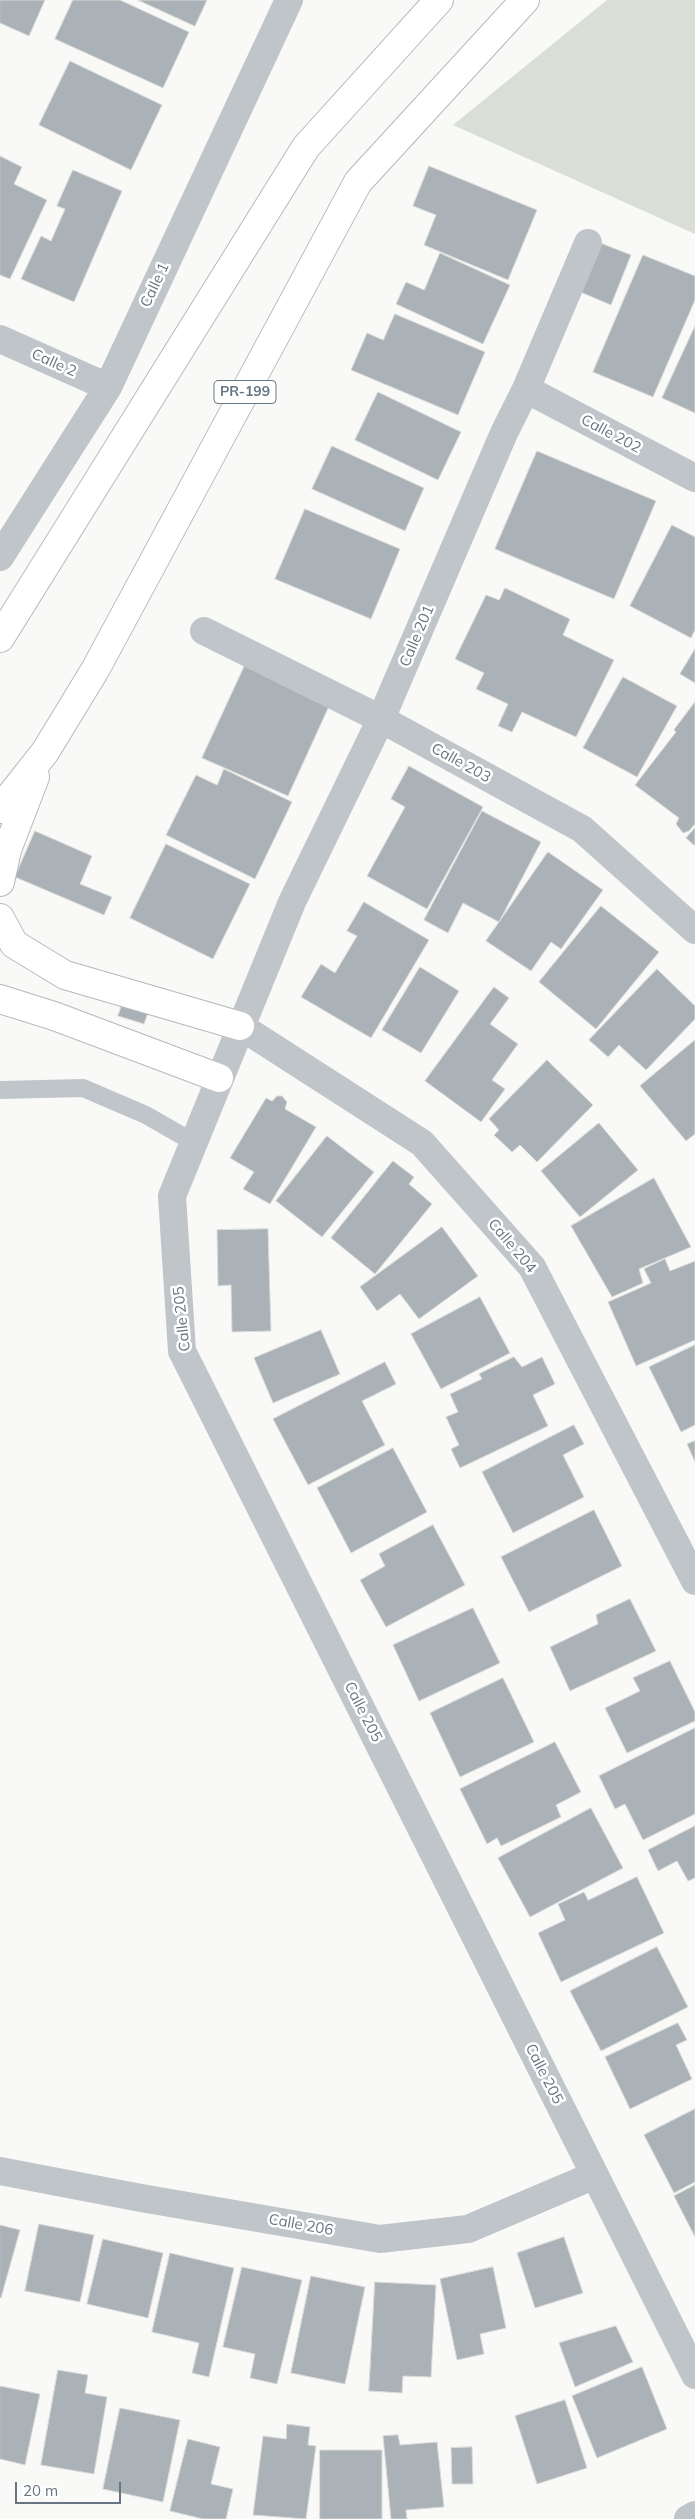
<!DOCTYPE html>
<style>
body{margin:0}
#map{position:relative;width:695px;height:2519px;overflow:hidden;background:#f9f9f7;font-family:Mulish,sans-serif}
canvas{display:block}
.scale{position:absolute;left:15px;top:2482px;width:106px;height:22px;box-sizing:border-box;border:2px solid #667581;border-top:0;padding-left:6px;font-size:15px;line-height:18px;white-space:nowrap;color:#667581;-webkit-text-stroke:4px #fff;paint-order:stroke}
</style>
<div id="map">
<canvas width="695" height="2519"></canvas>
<div class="scale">20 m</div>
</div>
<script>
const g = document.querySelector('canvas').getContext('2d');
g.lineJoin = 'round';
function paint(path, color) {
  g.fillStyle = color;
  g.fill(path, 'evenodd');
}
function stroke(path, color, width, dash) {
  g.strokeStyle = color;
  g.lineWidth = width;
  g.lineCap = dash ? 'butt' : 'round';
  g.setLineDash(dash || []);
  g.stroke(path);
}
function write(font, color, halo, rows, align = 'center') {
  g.font = font + ' Mulish,sans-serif';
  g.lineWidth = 5;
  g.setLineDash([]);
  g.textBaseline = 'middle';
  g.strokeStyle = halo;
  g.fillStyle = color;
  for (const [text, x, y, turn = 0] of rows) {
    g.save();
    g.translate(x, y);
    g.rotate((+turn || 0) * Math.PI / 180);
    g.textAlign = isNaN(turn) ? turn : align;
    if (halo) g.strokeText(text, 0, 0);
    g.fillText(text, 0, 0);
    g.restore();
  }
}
const green = new Path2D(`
 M 607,0 L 695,0 L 695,234 L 453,125 Z`);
const building = new Path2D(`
 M 0,0 L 45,0 L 29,36 L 0,23 Z
 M 73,0 L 120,0 L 189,32 L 163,88 L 55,39 Z
 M 138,0 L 207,0 L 195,26 Z
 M 70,61 L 162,105 L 131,170 L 39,125 Z
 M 0,156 L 22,167 L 14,184 L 47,200 L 10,279 L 0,275 Z
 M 429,166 L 537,210 L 508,280 L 424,245 L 436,215 L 413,206 Z
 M 73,170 L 122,191 L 74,302 L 21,279 L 41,236 L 51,241 L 65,209 L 57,206 Z
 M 598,242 L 631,255 L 611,305 L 578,291 Z
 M 440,253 L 510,285 L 483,344 L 396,304 L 406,282 L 424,290 Z
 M 643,255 L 695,276 L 695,300 L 653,397 L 593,372 Z
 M 395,314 L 485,352 L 458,415 L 351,370 L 367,333 L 383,340 Z
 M 695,326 L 695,413 L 662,398 Z
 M 378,392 L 461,432 L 438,480 L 355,440 Z
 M 332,446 L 424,488 L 405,531 L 312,489 Z
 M 537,451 L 656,501 L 614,599 L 495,549 Z
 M 305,509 L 400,549 L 371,619 L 275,579 Z
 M 672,525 L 695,537 L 695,630 L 691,638 L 630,606 Z
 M 505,588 L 570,619 L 563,635 L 614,660 L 576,737 L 522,712 L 512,732 L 498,726 L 508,704 L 476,689 L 484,673 L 455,659 L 486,595 L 499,600 Z
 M 695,649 L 695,683 L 680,674 Z
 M 245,665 L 330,704 L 288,796 L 202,758 Z
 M 623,677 L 677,706 L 637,777 L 583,748 Z
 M 695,702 L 695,824 L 689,831 L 683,833 L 676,824 L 679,818 L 635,785 L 676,732 L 674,730 Z
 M 409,766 L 483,807 L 427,909 L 367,876 L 405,807 L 391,799 Z
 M 224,769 L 292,802 L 255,879 L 166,835 L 196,775 L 217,785 Z
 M 482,811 L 541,842 L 499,922 L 463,903 L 448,933 L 424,920 Z
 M 695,828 L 695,846 L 686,838 Z
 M 35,831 L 92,856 L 80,884 L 112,897 L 104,915 L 15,877 Z
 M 166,844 L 250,884 L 213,959 L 130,918 Z
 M 548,852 L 603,890 L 561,949 L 551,942 L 531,971 L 486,941 Z
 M 364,902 L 429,940 L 371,1038 L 301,997 L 321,964 L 335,973 L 357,936 L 347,931 Z
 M 601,906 L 659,952 L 596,1029 L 539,982 Z
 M 420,967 L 459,991 L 421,1053 L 382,1030 Z
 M 657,969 L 695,1006 L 695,1019 L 646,1070 L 619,1045 L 608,1057 L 589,1040 Z
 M 494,987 L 509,998 L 490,1024 L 518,1044 L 492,1080 L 505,1089 L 481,1122 L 425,1081 Z
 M 123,1002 L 149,1010 L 144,1024 L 118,1016 Z
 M 695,1040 L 695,1134 L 686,1141 L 640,1086 Z
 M 547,1060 L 593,1105 L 537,1162 L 520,1145 L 512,1152 L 494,1135 L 499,1130 L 489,1119 Z
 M 277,1096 L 282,1096 L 287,1102 L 285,1109 L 316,1127 L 270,1204 L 243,1189 L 254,1172 L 230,1158 L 266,1098 L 272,1101 Z
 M 599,1123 L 638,1170 L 580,1217 L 541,1171 Z
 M 327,1136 L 374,1172 L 322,1237 L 276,1201 Z
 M 393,1161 L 414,1177 L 409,1184 L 432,1204 L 375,1274 L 331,1238 Z
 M 654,1178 L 691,1247 L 639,1269 L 643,1283 L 612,1297 L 571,1226 Z
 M 442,1227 L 478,1276 L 419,1319 L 400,1294 L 377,1311 L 360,1287 Z
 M 268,1229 L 271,1331 L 232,1332 L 231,1285 L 218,1286 L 217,1230 Z
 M 665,1259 L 670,1271 L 695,1261 L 695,1340 L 636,1366 L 608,1302 L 651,1283 L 644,1269 Z
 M 480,1297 L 510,1353 L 441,1389 L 411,1334 Z
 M 321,1330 L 340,1374 L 273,1403 L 254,1358 Z
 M 695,1345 L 695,1425 L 681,1432 L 649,1367 Z
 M 514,1357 L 522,1367 L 542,1357 L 555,1384 L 533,1395 L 548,1426 L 460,1468 L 451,1449 L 459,1445 L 446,1417 L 458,1412 L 450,1394 L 482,1379 L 479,1374 Z
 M 385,1362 L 396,1384 L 362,1401 L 385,1445 L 308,1485 L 273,1419 Z
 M 574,1425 L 584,1444 L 563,1455 L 584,1497 L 513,1533 L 482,1472 Z
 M 695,1441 L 695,1462 L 687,1444 Z
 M 393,1448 L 427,1512 L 351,1553 L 317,1488 Z
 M 594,1510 L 622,1566 L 529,1612 L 501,1557 Z
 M 433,1525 L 465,1585 L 386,1627 L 360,1580 L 385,1566 L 379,1554 Z
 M 630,1599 L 656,1651 L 570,1691 L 550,1647 L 598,1624 L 596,1615 Z
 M 473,1608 L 500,1663 L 419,1701 L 393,1645 Z
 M 670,1661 L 695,1712 L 695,1721 L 627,1753 L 605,1708 L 640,1691 L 633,1678 Z
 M 503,1678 L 534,1742 L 460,1777 L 430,1713 Z
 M 695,1728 L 695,1814 L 643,1840 L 625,1804 L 615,1809 L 599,1776 Z
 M 555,1742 L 581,1792 L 556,1805 L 561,1817 L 501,1846 L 497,1838 L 487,1844 L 460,1789 Z
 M 591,1808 L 623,1868 L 530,1917 L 498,1858 Z
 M 695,1826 L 695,1878 L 688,1881 L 677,1861 L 658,1871 L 648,1850 Z
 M 637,1877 L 664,1933 L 561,1982 L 538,1933 L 565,1920 L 558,1904 L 584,1892 L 588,1900 Z
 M 657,1947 L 688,2007 L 601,2051 L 570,1991 Z
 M 678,2023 L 687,2040 L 676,2045 L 692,2079 L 630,2109 L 605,2057 Z
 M 695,2109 L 695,2182 L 674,2193 L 644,2135 Z
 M 695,2185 L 695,2237 L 674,2196 Z
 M 39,2224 L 94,2235 L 80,2302 L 25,2291 Z
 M 0,2225 L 20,2230 L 1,2298 L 0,2298 Z
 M 564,2237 L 583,2293 L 535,2308 L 517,2253 Z
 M 103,2239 L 163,2253 L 148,2318 L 87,2304 Z
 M 170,2253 L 234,2268 L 209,2377 L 192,2373 L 199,2343 L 152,2332 Z
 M 242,2267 L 302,2280 L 277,2384 L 250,2378 L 255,2354 L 223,2347 Z
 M 493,2267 L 506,2328 L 480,2334 L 484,2354 L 457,2360 L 440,2279 Z
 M 311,2276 L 365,2287 L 345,2384 L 291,2373 Z
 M 375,2282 L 436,2285 L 431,2377 L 403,2376 L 402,2393 L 369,2391 Z
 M 616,2326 L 633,2362 L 575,2387 L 559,2343 Z
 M 642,2367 L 667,2429 L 597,2458 L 572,2396 Z
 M 58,2370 L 88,2375 L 85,2393 L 107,2397 L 94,2474 L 41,2465 Z
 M 0,2386 L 40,2394 L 25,2465 L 0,2459 Z
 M 565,2400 L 587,2468 L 537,2484 L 515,2416 Z
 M 120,2408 L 180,2420 L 163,2502 L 103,2489 Z
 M 287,2424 L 310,2427 L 308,2445 L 316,2446 L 306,2519 L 253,2515 L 263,2436 L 286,2439 Z
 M 398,2435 L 400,2445 L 437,2442 L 444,2507 L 406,2510 L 407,2519 L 391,2519 L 383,2436 Z
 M 188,2439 L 220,2447 L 211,2484 L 233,2489 L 226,2519 L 203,2519 L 170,2511 Z
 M 472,2447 L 473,2484 L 452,2484 L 451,2448 Z
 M 320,2450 L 382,2450 L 382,2519 L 320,2519 Z`);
const service = new Path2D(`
 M 0,1090 L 83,1088 L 146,1115 L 193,1142`);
const minor = new Path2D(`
 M 588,243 L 526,389 L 504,433 L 381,719 L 292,902 L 172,1196 L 182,1351 L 695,2375
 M 0,339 L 108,387
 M 526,389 L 695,478
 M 0,557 L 108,387 L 289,0
 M 204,631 L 381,719 L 582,829 L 695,930
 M 240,1026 L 422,1143 L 532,1267 L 695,1581
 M 0,2171 L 141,2198 L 380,2239 L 468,2229 L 595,2175
 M 688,2519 L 695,2515`);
const primary = new Path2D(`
 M 0,638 L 306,147 L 439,0
 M 0,809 L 45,752 L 95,670 L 358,182 L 525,0
 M 0,882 L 7,850 L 35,777
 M 0,918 L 14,944 L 65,975 L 240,1026
 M 0,999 L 54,1016 L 219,1078`);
const shields = [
 [245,392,62]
];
const shieldNames = [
 ["PR-199",245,392]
];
const streetNames = [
 ["Calle 1",155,285,-65],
 ["Calle 2",54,363,24],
 ["Calle 202",611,434,28],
 ["Calle 201",417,636,-67],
 ["Calle 203",461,763,29],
 ["Calle 204",512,1246,50],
 ["Calle 205",182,1319,-96],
 ["Calle 205",363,1712,63],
 ["Calle 205",544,2074,63],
 ["Calle 206",301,2225,10]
];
paint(green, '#d9ded6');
paint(building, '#aab2b8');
stroke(building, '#dbdbd9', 1);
stroke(primary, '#b4b9bd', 30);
stroke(service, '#c0c5c9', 18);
stroke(minor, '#c0c5c9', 28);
stroke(primary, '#fff', 28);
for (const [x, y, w] of shields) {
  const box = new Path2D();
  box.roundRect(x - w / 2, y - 11.5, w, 23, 4);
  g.fillStyle = '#fff';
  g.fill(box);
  stroke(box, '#667581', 1);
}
write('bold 14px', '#667581', null, shieldNames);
write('15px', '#667581', '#fff', streetNames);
</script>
